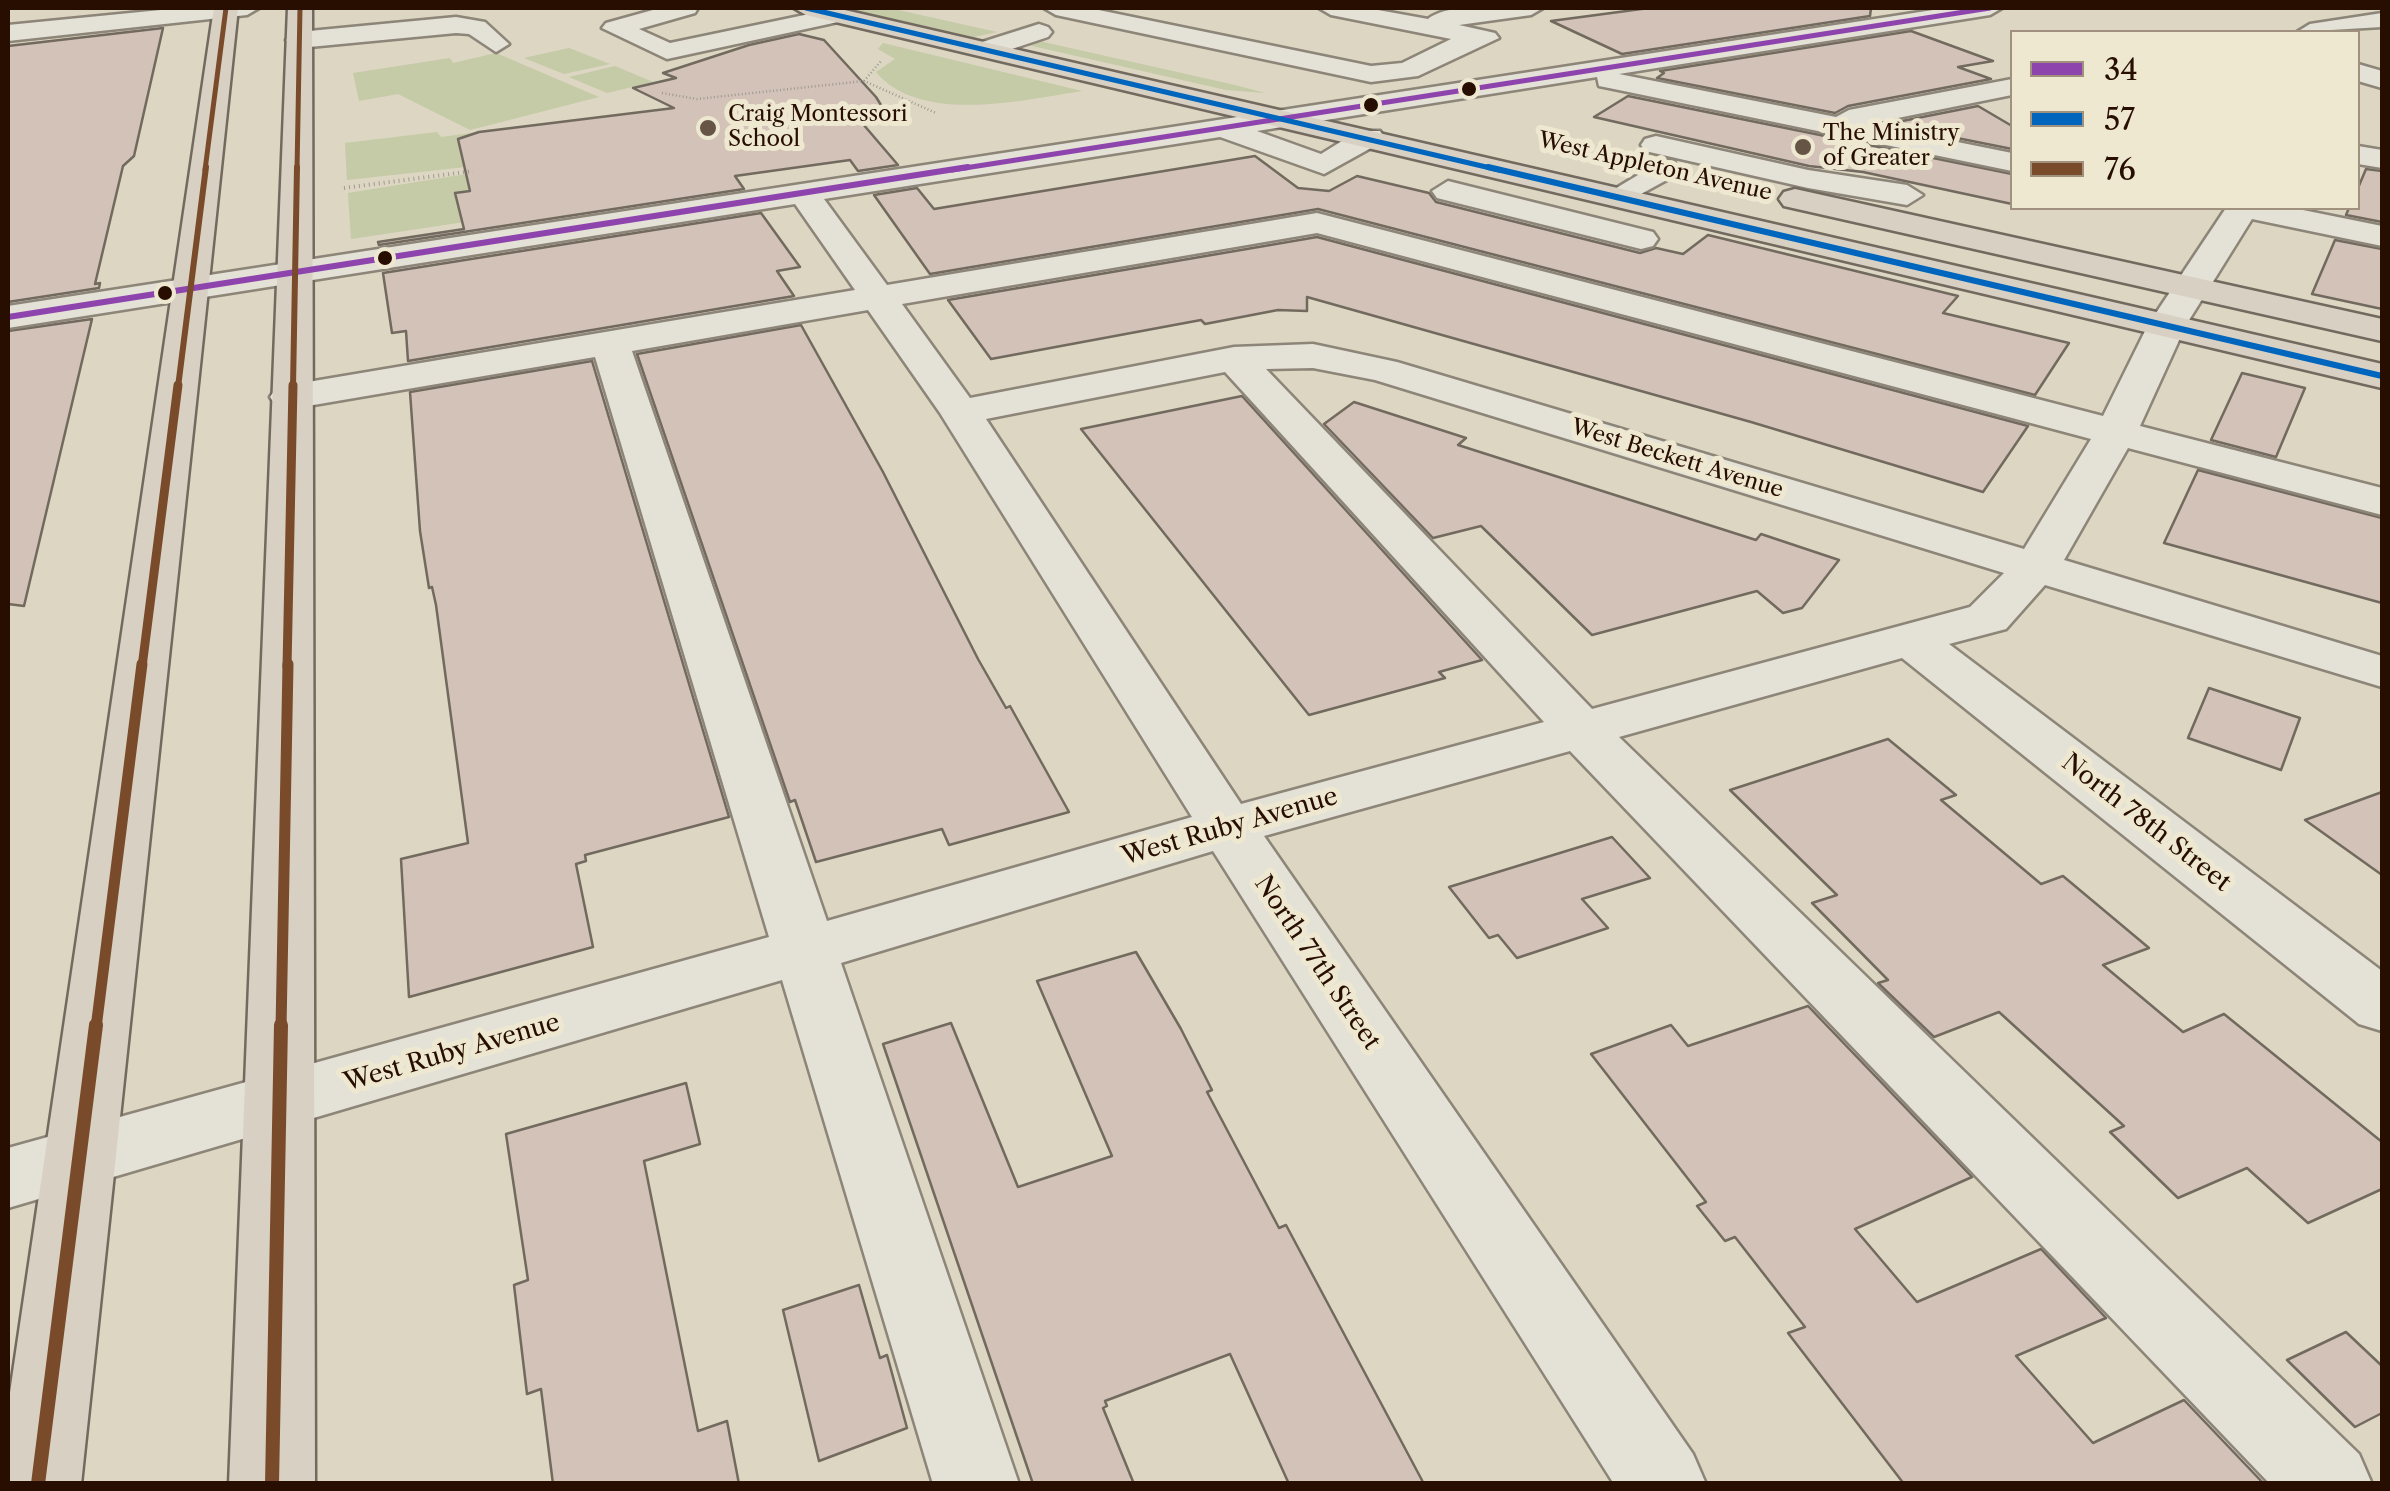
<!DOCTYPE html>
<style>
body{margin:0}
#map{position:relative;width:2390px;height:1491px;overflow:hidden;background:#dcd6c2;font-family:"Libre Caslon Text",serif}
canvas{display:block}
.frame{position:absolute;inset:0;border:10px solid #270e01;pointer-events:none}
.legend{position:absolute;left:2010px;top:30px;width:350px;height:180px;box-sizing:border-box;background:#efe8d1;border:2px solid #9f917e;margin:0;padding:12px 18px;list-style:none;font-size:30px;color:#270e01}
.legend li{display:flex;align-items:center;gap:20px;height:50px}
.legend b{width:50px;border:2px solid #9f917e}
</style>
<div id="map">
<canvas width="2390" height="1491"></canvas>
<div class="frame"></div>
<ul class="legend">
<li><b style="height:12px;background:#8e44ad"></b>34</li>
<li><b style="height:12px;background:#0065bd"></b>57</li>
<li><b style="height:12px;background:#7a4b2a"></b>76</li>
</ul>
</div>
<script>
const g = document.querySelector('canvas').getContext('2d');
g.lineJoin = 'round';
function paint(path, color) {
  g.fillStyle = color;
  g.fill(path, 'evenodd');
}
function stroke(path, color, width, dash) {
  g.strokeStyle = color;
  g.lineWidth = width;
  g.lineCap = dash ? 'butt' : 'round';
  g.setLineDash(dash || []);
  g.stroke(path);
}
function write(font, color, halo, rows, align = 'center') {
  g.font = font + ' "Libre Caslon Text",serif';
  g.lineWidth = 10;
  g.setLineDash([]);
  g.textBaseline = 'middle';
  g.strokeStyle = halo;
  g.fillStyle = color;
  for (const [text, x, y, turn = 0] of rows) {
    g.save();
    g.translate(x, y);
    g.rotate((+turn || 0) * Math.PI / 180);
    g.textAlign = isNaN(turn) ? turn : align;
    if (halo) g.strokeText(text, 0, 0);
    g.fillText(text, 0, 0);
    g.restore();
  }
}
const green = new Path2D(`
 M 844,8 L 889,8 L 997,32 L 974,37 Z
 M 1039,41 L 1235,85 L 1265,93 L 1226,90 L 1028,45 Z
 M 883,43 L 1082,91 C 1022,100 920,125 876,72 L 895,59 L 878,49 Z
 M 569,48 L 610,64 L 564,74 L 524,58 Z
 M 496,53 L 599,97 L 470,130 L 398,94 L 359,101 L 353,73 L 450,58 L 453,63 Z
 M 615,66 L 653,82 L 607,93 L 569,77 Z
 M 437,132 L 441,137 L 479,132 L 459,145 L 462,154 L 484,165 L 347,180 L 345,143 Z
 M 473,173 L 491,218 L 351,239 L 348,193 Z`);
const building = new Path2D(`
 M 1649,8 L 1871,8 L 1870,16 L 1622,54 L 1551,21 Z
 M 163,28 L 134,156 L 123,166 L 95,284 L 100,283 L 99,288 L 8,302 L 8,46 Z
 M 1911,31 L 1993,61 L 1958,67 L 1991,79 L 1848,106 L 1835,113 L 1657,78 L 1664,73 L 1660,71 Z
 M 799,34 L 824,40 L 876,97 L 886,113 L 857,117 L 898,165 L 858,171 L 850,160 L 735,176 L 744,189 L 379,245 L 378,242 L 464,229 L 455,193 L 470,191 L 458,139 L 479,132 L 674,108 L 633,88 L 676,78 L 663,73 L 749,45 Z
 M 1628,96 L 2012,174 L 2012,204 L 1863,172 L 1809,166 L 1594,117 Z
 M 1978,106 L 2012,126 L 2012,149 L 1887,124 Z
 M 1255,156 L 1298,188 L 1329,191 L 1357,176 L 1429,193 L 1436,202 L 1640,253 L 1656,248 L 1683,254 L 1708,235 L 1958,296 L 1943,313 L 2069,343 L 2035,395 L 1318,209 L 930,274 L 874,195 L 917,188 L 934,209 Z
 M 2366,169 L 2382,171 L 2382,222 L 2346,215 L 2349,208 L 2358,208 L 2358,188 Z
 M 761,213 L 800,267 L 777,271 L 794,296 L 408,361 L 406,331 L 392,333 L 383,273 Z
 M 1317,237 L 2028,426 L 1983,492 L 1751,422 L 1307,297 L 1307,311 L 1278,310 L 1205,324 L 1201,320 L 991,359 L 948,300 Z
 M 2335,240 L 2382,249 L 2382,309 L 2312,294 Z
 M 92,319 L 24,606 L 8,604 L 8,331 Z
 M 801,325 L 883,472 L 978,659 L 1006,708 L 1010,706 L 1069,812 L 949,845 L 942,829 L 816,862 L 795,800 L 790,802 L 637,354 Z
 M 592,361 L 729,817 L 585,855 L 586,861 L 576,864 L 593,947 L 409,997 L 401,859 L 468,843 L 436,605 L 432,587 L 429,588 L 420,531 L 410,392 Z
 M 2242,373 L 2305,388 L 2276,457 L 2211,440 Z
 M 1242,396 L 1482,660 L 1439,672 L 1445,678 L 1309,715 L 1081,429 Z
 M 1354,402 L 1466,438 L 1458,445 L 1756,540 L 1761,534 L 1839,560 L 1802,608 L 1783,613 L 1757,591 L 1592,635 L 1481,526 L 1433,538 L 1324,424 Z
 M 2198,470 L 2382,518 L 2382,603 L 2164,543 Z
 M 2209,688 L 2300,718 L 2281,770 L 2188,738 Z
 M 1888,739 L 1956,795 L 1941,800 L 2041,884 L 2063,876 L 2149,948 L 2103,965 L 2183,1032 L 2224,1014 L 2382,1142 L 2382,1189 L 2308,1223 L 2247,1168 L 2178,1198 L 2110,1132 L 2124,1126 L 1999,1012 L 1934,1037 L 1878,983 L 1888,980 L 1812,903 L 1837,895 L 1730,790 Z
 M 2382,792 L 2382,875 L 2305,820 Z
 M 1612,837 L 1650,878 L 1582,899 L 1608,928 L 1517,958 L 1498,935 L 1489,938 L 1449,887 Z
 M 1136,952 L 1181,1029 L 1212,1090 L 1207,1092 L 1279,1228 L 1286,1225 L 1424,1484 L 1289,1484 L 1230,1354 L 1105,1401 L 1107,1406 L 1103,1408 L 1134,1484 L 1033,1484 L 883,1044 L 951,1023 L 1018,1187 L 1112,1156 L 1037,981 Z
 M 1808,1006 L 1972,1177 L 1855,1229 L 1917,1302 L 2041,1249 L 2106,1318 L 2016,1356 L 2093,1443 L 2184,1400 L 2264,1484 L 1904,1484 L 1788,1333 L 1805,1327 L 1735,1237 L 1725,1241 L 1697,1206 L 1706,1202 L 1591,1054 L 1671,1025 L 1688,1046 Z
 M 686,1083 L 700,1144 L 644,1161 L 698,1431 L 727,1421 L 739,1484 L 553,1484 L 541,1389 L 527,1394 L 514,1285 L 528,1280 L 506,1134 Z
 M 859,1285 L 880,1358 L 887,1355 L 907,1428 L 819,1461 L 783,1310 Z
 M 2346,1332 L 2382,1366 L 2382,1413 L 2355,1427 L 2287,1360 Z`);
const pathFar1 = new Path2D(`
 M 864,81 L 881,61
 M 662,93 L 697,99 L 864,81 L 936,113`);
const path = new Path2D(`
 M 344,188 L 473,171`);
const minor = new Path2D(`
 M 181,8 L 259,8 L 247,15 L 8,41 L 8,25 Z
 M 660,8 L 698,8 L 695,13 L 639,29 L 670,43 L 838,8 L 850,15 L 838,22 L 667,59 L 602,28 L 606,23 Z
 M 1044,8 L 1089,8 L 1371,66 L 1402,63 L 1451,39 L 1331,15 L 1319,8 L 1367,8 L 1428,19 C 1448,2 1517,6 1543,8 L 1531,15 L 1459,25 L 1495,33 L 1499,38 L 1418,76 L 1371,82 L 1056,15 Z
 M 1946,8 L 2002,8 L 1990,15 L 1619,74 L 1836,117 L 1849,110 L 2012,79 L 2012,95 L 1868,124 L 2012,153 L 2012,171 L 1609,88 L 1599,86 L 1597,77 L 1257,131 L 1321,154 L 1358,131 L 1380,131 L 1384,137 L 1380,143 L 1324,174 L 1220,137 L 824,199 L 887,285 L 1317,213 L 2103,416 L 2148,325 L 2226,208 L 2293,208 L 2382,226 L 2382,246 L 2252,219 L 2186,325 L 2140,426 L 2382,488 L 2382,515 L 2128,448 L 2064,560 L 2382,656 L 2382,687 L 2045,585 L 2006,629 L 1949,644 L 2382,971 L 2382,1031 L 2359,1024 L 1902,658 L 1619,737 L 2359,1454 L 2372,1484 L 2270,1484 L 1570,751 L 1264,836 L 1693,1454 L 1706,1484 L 1614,1484 L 1213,851 L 841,963 L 1019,1484 L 933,1484 L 782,980 L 8,1208 L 8,1148 L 769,937 L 595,357 L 290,409 L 276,406 L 270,397 L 276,388 L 290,385 L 855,290 L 795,204 L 8,328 L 8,306 ZM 1317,233 L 2091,439 L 2024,549 L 1397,362 L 1313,344 L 1234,347 L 970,398 L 902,304 ZM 868,310 L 940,413 L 1192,817 L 827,921 L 632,351 ZM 1313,368 L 1375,380 L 2004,573 L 1970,607 L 1592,709 L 1266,369 ZM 1225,372 L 1544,722 L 1241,804 L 986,419 Z
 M 2382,13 L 2382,27 L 2297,32 L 2310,24 Z
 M 456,17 L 485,22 L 509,44 L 496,52 L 469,34 L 456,33 L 299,48 L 286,40 L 299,32 Z
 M 1039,24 L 1048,27 L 1052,32 L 1048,37 L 988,57 L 975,49 L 979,43 Z
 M 2358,64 L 2382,71 L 2382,88 L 2358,81 Z
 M 1656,136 L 1808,170 L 1907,185 L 1923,195 L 1907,205 L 1808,188 L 1645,151 L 1641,145 L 1645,139 Z
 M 2358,146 L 2382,150 L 2382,168 L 2358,164 Z
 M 1663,160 L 1674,162 L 1679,169 L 1674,176 L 1619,206 L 1603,196 Z
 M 1448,181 L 1653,232 L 1658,239 L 1653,246 L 1641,249 L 1437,198 L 1432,191 Z`);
const major = new Path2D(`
 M 214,8 L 238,8 L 81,1484 L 8,1484 L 8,1406 Z
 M 288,8 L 312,8 L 315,1484 L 229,1484 Z
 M 794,8 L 836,8 L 2382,364 L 2382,388 L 806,15 Z
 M 1795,189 L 2382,319 L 2382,341 L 1784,206 L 1779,199 L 1784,192 Z`);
const bus1Far1 = new Path2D(`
 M 952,170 L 1990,8`);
const bus1 = new Path2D(`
 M 8,317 L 968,167`);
const bus2Far1 = new Path2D(`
 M 806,8 L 1499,170`);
const bus2 = new Path2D(`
 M 1488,167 L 2382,376`);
const bus3Far4 = new Path2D(`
 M 205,170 L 226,8
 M 297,170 L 300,8`);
const bus3Far3 = new Path2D(`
 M 178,387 L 206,167
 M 293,387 L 297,167`);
const bus3Far2 = new Path2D(`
 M 142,667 L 178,385
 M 287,667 L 293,385`);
const bus3Far1 = new Path2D(`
 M 96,1028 L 142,664
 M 281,1028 L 288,664`);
const bus3 = new Path2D(`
 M 38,1484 L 96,1025
 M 272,1484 L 281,1025`);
const markers = [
 [1469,89,9,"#270e01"],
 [1371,105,9,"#270e01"],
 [708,128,10,"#665445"],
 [1803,147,10,"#665445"],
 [385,258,9,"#270e01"],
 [165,293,9,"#270e01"]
];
const farPoinames = [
 ["Craig Montessori",728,115],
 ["School",728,140],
 ["The Ministry",1823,134],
 ["of Greater",1823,159]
];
const farStreetnames = [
 ["West Appleton Avenue",1655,167,13],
 ["West Beckett Avenue",1677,459,17]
];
const streetNames = [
 ["North 78th Street",2146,823,38],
 ["West Ruby Avenue",1230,827,-16],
 ["North 77th Street",1317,963,56],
 ["West Ruby Avenue",452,1053,-16]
];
paint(green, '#c5caa7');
paint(building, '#d2c2b7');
stroke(building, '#726a5e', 2.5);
stroke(minor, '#8c8578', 5);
stroke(major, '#726a5e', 5);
stroke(pathFar1, '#9f9a92', 2.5, [1, 2.5]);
stroke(path, '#9f9a92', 4, [1, 4]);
paint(minor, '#e4e1d7');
paint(major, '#d8d1c3');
stroke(bus1Far1, '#8e44ad', 5);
stroke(bus1, '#8e44ad', 6);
stroke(bus2Far1, '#0065bd', 5);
stroke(bus2, '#0065bd', 6);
stroke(bus3Far4, '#7a4b2a', 5);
stroke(bus3Far3, '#7a4b2a', 6);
stroke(bus3Far2, '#7a4b2a', 9);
stroke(bus3Far1, '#7a4b2a', 11);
stroke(bus3, '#7a4b2a', 14);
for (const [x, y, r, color] of markers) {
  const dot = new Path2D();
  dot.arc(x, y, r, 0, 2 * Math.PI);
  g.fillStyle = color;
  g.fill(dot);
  stroke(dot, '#efe8d1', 4);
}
write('22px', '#270e01', '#efe8d1', farPoinames, 'left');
write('22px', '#270e01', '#efe8d1', farStreetnames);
write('25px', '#270e01', '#efe8d1', streetNames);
</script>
